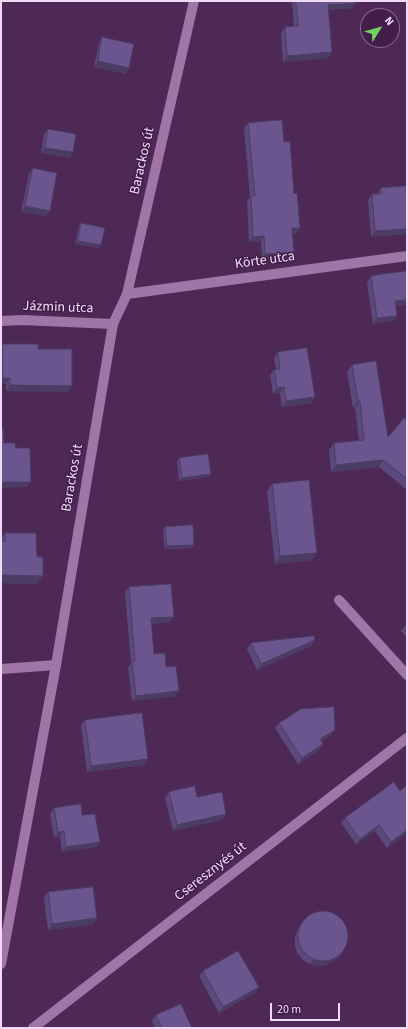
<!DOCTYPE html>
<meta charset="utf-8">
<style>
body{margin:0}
#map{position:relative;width:408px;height:1029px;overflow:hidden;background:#4e2956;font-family:"Source Sans 3",sans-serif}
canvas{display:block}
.frame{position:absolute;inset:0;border:2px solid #f2dbf7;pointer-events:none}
.north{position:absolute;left:360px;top:8px;width:40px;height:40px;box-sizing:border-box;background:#431e4b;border:1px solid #896a90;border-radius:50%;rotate:53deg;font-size:11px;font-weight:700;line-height:16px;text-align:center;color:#f2dbf7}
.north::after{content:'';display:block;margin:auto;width:14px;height:18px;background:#71d25e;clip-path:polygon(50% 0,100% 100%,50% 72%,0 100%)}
.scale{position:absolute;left:270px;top:1003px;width:70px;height:18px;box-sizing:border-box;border:2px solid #f2dbf7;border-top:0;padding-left:5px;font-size:12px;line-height:14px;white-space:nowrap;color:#f2dbf7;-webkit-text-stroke:3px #431e4b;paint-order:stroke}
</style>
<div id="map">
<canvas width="408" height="1029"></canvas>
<div class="frame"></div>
<div class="north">N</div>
<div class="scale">20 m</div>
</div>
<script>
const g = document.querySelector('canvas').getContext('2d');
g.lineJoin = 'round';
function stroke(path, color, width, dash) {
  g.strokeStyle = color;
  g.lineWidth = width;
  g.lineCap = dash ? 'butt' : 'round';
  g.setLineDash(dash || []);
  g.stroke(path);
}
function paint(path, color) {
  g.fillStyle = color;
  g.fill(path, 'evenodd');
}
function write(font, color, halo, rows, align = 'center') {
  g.font = font + ' "Source Sans 3",sans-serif';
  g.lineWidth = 3;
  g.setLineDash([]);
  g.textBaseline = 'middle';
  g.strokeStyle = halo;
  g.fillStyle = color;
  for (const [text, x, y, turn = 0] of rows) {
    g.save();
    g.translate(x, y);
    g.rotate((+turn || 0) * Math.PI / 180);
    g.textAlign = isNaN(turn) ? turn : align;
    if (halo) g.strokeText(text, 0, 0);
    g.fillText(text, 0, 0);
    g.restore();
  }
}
const street = new Path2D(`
 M 127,294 L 407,256
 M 1,321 L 22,320 L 113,324
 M 339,600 L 407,675
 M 1,669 L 56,665
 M 33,1028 L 407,738`);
const secondary = new Path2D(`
 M 1,964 L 56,665 L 113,324 L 127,294 L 194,1`);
const wall = new Path2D(`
 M 292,1 L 356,1 L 352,8 L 328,10 L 332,52 L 328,58 L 283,62 L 281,33 L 285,27 L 294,26 Z
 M 102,37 L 129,68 L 125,74 L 94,67 L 99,43 Z
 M 248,123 L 284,142 L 300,228 L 296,234 L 293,234 L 290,257 L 262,259 L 261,241 L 249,242 L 247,202 L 250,197 L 244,128 Z
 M 48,129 L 70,158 L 41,153 L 44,134 Z
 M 33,168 L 46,216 L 21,212 L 29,174 Z
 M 381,188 L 406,234 L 371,237 L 368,200 L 372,194 L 377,194 Z
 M 81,223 L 101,245 L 99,248 L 75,244 L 79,226 Z
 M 407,271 L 407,305 L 395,306 L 397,316 L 393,321 L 373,324 L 367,282 L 371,276 Z
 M 3,344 L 38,349 L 72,386 L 68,392 L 6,391 L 6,384 L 1,383 L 1,346 Z
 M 278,352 L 311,403 L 282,407 L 280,393 L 273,394 L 270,375 L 274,370 L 276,369 L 274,358 Z
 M 352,365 L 388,437 L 407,420 L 407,488 L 406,489 L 379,467 L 331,472 L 329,450 L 334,443 L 359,440 L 355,408 L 353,408 L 347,372 Z
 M 179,458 L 208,477 L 179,481 L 177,461 Z
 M 272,484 L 312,560 L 275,564 L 267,492 Z
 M 165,527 L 192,548 L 165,549 L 163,530 Z
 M 5,533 L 37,557 L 43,576 L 37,584 L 1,583 L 1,539 Z
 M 129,587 L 170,622 L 151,624 L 154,654 L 166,667 L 175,696 L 132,701 L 128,667 L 131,664 L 125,592 Z
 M 407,623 L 407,638 L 401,631 Z
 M 315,640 L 311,646 L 257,670 L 247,649 L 251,643 Z
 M 85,720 L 144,765 L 87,772 L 81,725 Z
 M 279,723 L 331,735 L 321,741 L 319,750 L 298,764 L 275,728 Z
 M 407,785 L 407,833 L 387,848 L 375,831 L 356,844 L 341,823 L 345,818 L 400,791 Z
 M 169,792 L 197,797 L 226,814 L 222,820 L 173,831 L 165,798 Z
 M 54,808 L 82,815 L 96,847 L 62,852 L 60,837 L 54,838 L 50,814 Z
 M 48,892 L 97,918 L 93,924 L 48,930 L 44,898 Z
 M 302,923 L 344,950 L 340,956 L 334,961 L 326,965 L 318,966 L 310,964 L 303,960 L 297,953 L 295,945 L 295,937 L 298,929 Z
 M 203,971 L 259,987 L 255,993 L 219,1013 L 199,976 Z
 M 156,1015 L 192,1028 L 155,1028 L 152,1021 Z`);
const shadedWall = new Path2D(`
 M 356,3 L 352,8 L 324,10 L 328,5 Z
 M 332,52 L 328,58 L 283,62 L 287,56 Z
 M 98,61 L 129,68 L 125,74 L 94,67 Z
 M 45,148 L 73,152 L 70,158 L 41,153 Z
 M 25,206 L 50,211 L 46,216 L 21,212 Z
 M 407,227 L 407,232 L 406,234 L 371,237 L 375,231 Z
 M 292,228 L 300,228 L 296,234 L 288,234 Z
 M 264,236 L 261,241 L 249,242 L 253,237 Z
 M 78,241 L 101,245 L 99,248 L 75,244 Z
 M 294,252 L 290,257 L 262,259 L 265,254 Z
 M 407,300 L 407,305 L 391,307 L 395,301 Z
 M 397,316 L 393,321 L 373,324 L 377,318 Z
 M 3,378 L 10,378 L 6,384 L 1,383 L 1,380 Z
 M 10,385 L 72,386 L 68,392 L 6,391 Z
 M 284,387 L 280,393 L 273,394 L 277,388 Z
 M 315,397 L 311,403 L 282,407 L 286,401 Z
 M 358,401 L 360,401 L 355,408 L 353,408 Z
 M 383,460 L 379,467 L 331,472 L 336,465 Z
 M 211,474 L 208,477 L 179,481 L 182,478 Z
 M 1,482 L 31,482 L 27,487 L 1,488 Z
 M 194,545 L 192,548 L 165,549 L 167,546 Z
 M 317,553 L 312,560 L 275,564 L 280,556 Z
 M 1,575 L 43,576 L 37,584 L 1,583 Z
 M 174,617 L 170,622 L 147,624 L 151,618 Z
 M 315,640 L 311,646 L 257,670 L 261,664 Z
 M 179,691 L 175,696 L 132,701 L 136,696 Z
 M 335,730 L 331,735 L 316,745 L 320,739 Z
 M 323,744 L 319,750 L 298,764 L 302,758 Z
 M 148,759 L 144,765 L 87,772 L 91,766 Z
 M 226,814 L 222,820 L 173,831 L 177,825 Z
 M 379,825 L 375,831 L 356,844 L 360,839 Z
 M 407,830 L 407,833 L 387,848 L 391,842 Z
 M 64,831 L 60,837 L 54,838 L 58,832 Z
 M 100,842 L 96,847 L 62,852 L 66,847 Z
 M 97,918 L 93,924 L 48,930 L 52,924 Z
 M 344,950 L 340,956 L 334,961 L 326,965 L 318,966 L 310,964 L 314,959 Z
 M 259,987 L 255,993 L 219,1013 L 223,1007 Z`);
const building = new Path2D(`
 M 296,1 L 356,1 L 356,3 L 328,5 L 332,52 L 287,56 L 285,27 L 298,26 Z
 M 102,37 L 134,44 L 129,68 L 98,61 Z
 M 282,120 L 284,142 L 290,141 L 294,194 L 297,193 L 300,228 L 292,228 L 294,252 L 265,254 L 264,236 L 253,237 L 251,196 L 255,196 L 248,123 Z
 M 48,129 L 76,134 L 73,152 L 45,148 Z
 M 33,168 L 57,173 L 50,211 L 25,206 Z
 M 407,186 L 407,229 L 375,231 L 372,194 L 381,194 L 381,188 Z
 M 81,223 L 105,228 L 101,245 L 78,241 Z
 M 407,271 L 407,300 L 395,301 L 397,316 L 377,318 L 371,276 Z
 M 3,344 L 38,344 L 38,349 L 72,349 L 72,386 L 10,385 L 10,378 L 3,378 Z
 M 307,348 L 315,397 L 286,401 L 284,387 L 277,388 L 274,370 L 280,369 L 278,352 Z
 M 376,361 L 388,437 L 404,418 L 407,420 L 407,479 L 383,460 L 336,465 L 334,443 L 364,440 L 360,401 L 358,401 L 352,365 Z
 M 1,427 L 3,427 L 4,443 L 15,443 L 16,448 L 30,448 L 31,482 L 1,482 Z
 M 208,454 L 211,474 L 182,478 L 179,458 Z
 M 309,480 L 317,553 L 280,556 L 272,484 Z
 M 193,525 L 194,545 L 167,546 L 165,527 Z
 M 5,533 L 36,533 L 37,557 L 43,557 L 43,576 L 1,575 L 1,541 L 5,541 Z
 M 171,584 L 174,617 L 151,618 L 154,654 L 165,653 L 166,667 L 176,666 L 179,691 L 136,696 L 132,661 L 135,661 L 129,587 Z
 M 314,636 L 315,640 L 261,664 L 251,643 Z
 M 334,707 L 335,730 L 320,739 L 323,744 L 302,758 L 279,723 L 301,709 Z
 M 142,713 L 148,759 L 91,766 L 85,720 Z
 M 394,782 L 400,791 L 407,785 L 407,830 L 391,842 L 379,825 L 360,839 L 345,818 Z
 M 195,786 L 197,797 L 222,792 L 226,814 L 177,825 L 169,792 Z
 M 81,804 L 82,815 L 95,814 L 100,842 L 66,847 L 64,831 L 58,832 L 54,808 Z
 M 93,887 L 97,918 L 52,924 L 48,892 Z
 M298 936a25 25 0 1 1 50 0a25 25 0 1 1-50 0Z
 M 238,951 L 259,987 L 223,1007 L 203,971 Z
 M 181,1004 L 192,1028 L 162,1028 L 156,1015 Z`);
const streetNames = [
 ["Barackos út",143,161,-77],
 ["Körte utca",265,261,-8],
 ["Jázmin utca",58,308,2],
 ["Barackos út",73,478,-80],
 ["Cseresznyés út",211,872,-38]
];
stroke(street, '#a076a9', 10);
stroke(secondary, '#a076a9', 10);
paint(wall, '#5c497b');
paint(shadedWall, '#4b3c64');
paint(building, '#6b558f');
stroke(building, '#4b3c64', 1);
write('14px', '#f2dbf7', '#431e4b', streetNames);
</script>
